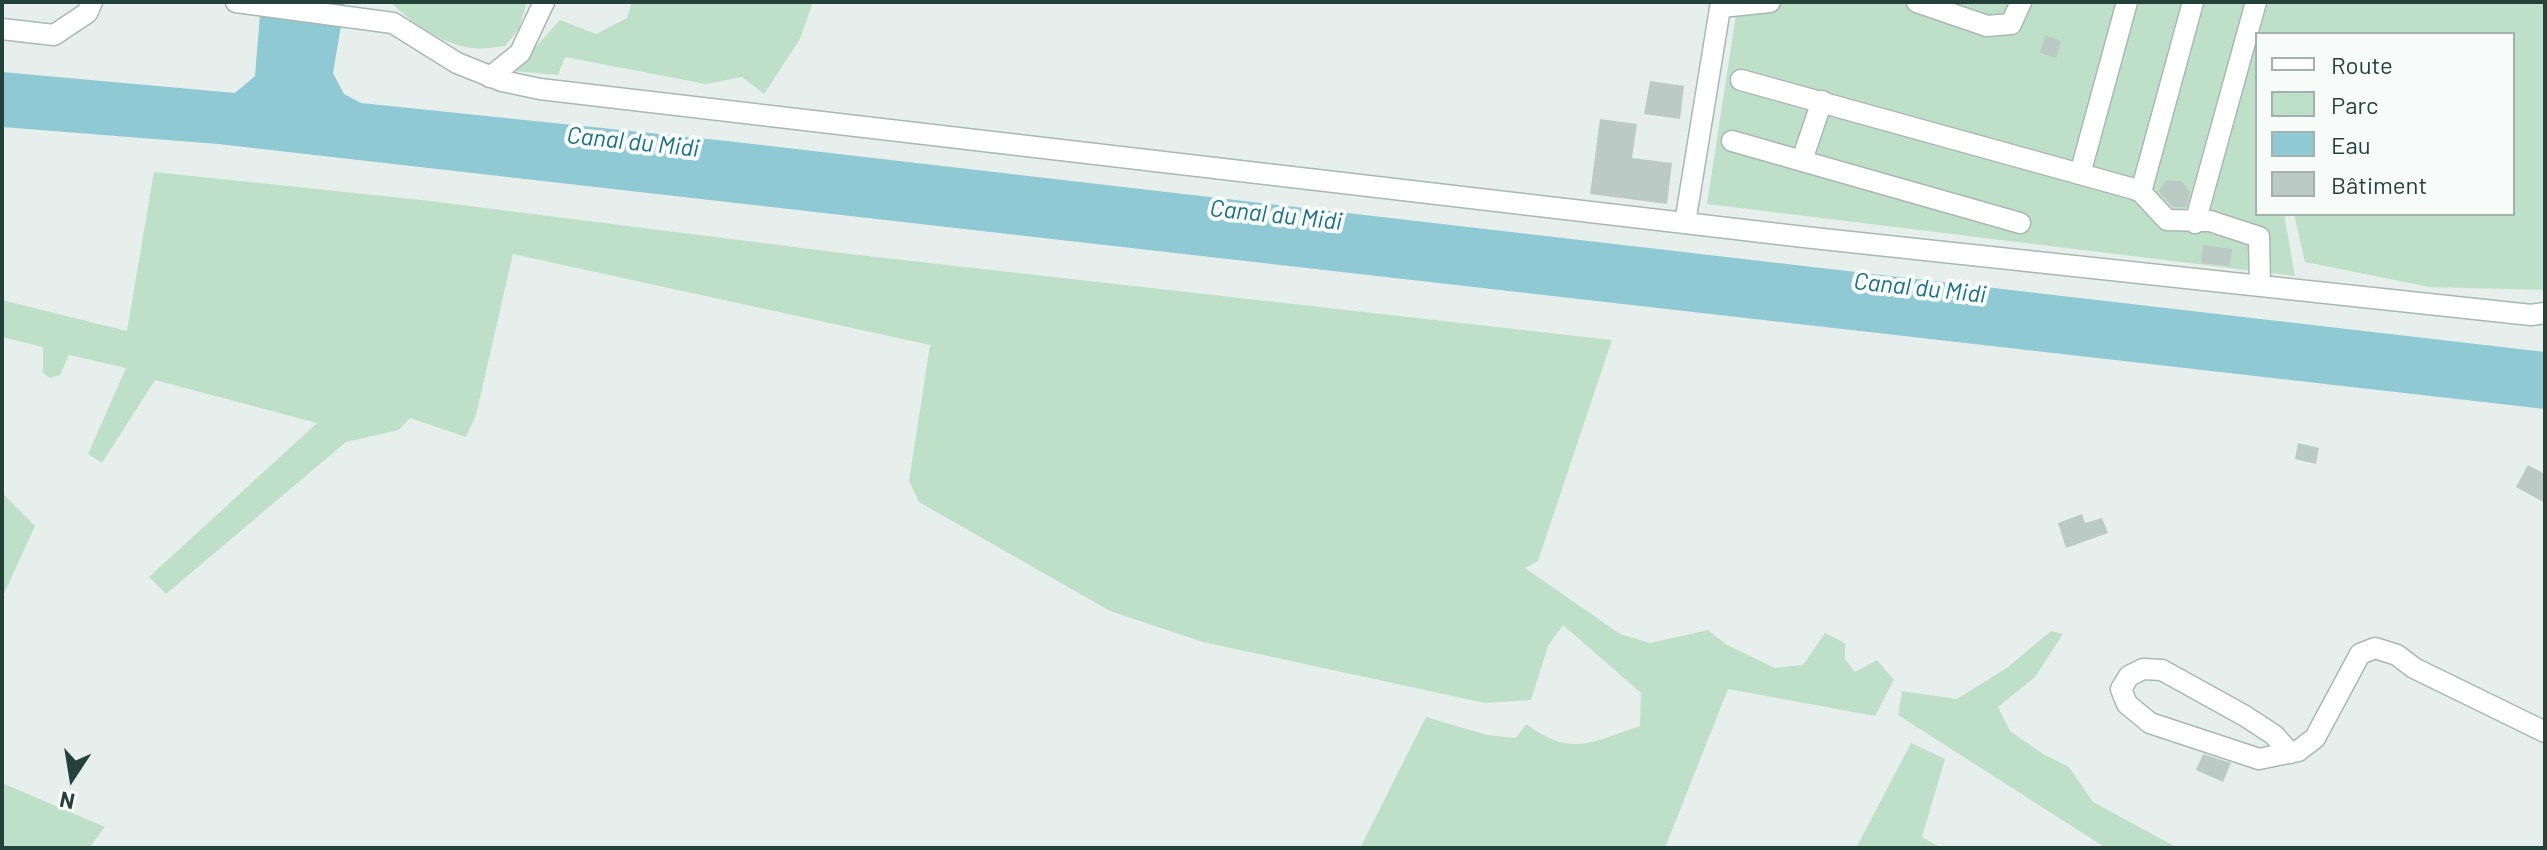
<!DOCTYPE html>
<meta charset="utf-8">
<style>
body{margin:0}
#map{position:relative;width:2547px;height:850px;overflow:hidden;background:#e6efeb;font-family:Barlow,sans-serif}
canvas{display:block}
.frame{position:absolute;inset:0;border:4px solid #24423a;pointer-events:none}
.legend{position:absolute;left:2255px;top:32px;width:260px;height:184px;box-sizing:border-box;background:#f7fbf9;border:2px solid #a3b1ad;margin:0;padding:10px 14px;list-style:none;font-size:24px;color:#24423a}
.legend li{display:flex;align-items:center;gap:16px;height:40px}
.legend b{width:40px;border:2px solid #a3b1ad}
.north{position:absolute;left:32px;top:738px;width:80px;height:80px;-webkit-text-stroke:6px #f7fbf9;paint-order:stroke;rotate:192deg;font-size:22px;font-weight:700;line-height:32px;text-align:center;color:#24423a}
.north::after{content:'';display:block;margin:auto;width:28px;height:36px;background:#24423a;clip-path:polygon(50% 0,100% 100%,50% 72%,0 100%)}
</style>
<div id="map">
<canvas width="2547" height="850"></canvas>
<div class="frame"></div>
<ul class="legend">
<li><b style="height:10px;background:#fff"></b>Route</li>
<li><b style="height:22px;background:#bfe0c8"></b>Parc</li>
<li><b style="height:22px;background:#8ec9d4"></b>Eau</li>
<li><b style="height:22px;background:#bbcac4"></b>Bâtiment</li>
</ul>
<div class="north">N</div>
</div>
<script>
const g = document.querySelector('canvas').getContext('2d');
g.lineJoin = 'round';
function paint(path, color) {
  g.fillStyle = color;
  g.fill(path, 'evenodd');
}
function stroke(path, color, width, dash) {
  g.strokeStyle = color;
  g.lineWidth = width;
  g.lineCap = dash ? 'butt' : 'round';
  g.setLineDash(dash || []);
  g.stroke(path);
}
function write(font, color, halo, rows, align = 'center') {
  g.font = font + ' Barlow,sans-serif';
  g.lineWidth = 8;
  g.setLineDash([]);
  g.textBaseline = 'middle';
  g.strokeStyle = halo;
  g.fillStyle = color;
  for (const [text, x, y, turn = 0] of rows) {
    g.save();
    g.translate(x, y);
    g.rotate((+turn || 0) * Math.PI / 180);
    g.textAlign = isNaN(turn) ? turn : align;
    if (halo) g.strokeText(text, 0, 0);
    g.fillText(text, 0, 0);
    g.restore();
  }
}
const green = new Path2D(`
 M 391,2 L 523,2 L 526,5 L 519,29 L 505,46 C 495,47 483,50 473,48 C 445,46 409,22 391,2 Z
 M 632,2 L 813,2 L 800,39 L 764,94 L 742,77 L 706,84 L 565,57 L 558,75 L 514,71 L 560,20 L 596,34 L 627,18 Z
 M 1738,2 L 2545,2 L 2545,290 L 2429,287 L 2305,262 L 2294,214 L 2513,214 L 2513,34 L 2257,34 L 2257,214 L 2284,214 L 2295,276 L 1707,204 Z
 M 154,172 L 422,200 L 850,254 L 1612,340 L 1538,561 L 1525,568 L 1620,634 L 1650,643 L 1708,630 L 1727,645 L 1775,668 L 1803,665 L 1825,633 L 1845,643 L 1845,659 L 1855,672 L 1877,660 L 1894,680 L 1875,716 L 1728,689 L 1665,848 L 1360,848 L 1426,717 L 1487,735 L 1516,738 L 1526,724 C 1572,758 1591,742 1640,726 L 1641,693 L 1563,625 L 1548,646 L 1531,700 L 1485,703 L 1203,642 L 1110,611 L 919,502 L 909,481 L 930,345 L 513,254 L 476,415 L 466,437 L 410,418 L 399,430 L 346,442 L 166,594 L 149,577 L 317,423 L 155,380 L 102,463 L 88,454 L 126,368 L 69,355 L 60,375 L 50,378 L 43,373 L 43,347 L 2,337 L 2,300 L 127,331 Z
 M 2,493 L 35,526 L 2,598 Z
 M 2051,631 L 2063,634 L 2035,677 L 1998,707 L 2010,731 L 2043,754 L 2069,767 L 2093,802 L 2178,848 L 2106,848 L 1898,715 L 1902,691 L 1957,699 L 2008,667 Z
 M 1911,743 L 1945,759 L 1922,837 L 1941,848 L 1856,848 Z
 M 2,783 L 105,827 L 89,848 L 2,848 Z`);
const water = new Path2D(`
 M 261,2 L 345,2 L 333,73 L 344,94 L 361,103 L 727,141 L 2545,352 L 2545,409 L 218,144 L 2,127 L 2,72 L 235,93 L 255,76 Z`);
const building = new Path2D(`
 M 2045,35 L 2061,41 L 2056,58 L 2040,53 Z
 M 1650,81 L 1684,86 L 1680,119 L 1644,114 Z
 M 1600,119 L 1637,124 L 1632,158 L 1672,163 L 1667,204 L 1590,194 Z
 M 2167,180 L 2181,181 L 2190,192 L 2186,207 L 2173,207 L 2158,191 Z
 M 2203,245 L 2232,249 L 2230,266 L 2201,263 Z
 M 2298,443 L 2319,448 L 2316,464 L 2295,459 Z
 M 2528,465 L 2545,474 L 2545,503 L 2516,487 Z
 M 2082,514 L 2085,523 L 2102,518 L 2108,533 L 2066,548 L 2058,523 Z
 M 2203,754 L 2231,763 L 2223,782 L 2196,770 Z`);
const minor = new Path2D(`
 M 236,2 L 393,23 L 457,63 L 502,81 L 540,89 L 1804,237 L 2531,315 L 2545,313
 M 1917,2 L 1987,26 L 2011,24 L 2021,2
 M 1721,7 L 1770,2
 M 2,29 L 54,35 L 87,13 L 92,2
 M 490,77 L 520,53 L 544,2
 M 1741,80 L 2134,189 L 2141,192 L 2167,220 L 2210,221 L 2259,237 L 2260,286
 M 1732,141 L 2020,223
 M 1802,160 L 1822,101
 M 2080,174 L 2127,2
 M 2141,192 L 2193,2
 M 1685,223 L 1721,2
 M 2195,223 L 2256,2
 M 2290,753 L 2274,735 L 2245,716 L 2162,670 L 2143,669 L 2129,676 L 2121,689 L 2127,704 L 2150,723 L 2259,759 L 2298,751 L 2315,738 L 2360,654 L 2375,648 L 2397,655 L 2414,668 L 2545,732`);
const waterNames = [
 ["Canal du Midi",633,142,6],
 ["Canal du Midi",1276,215,6],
 ["Canal du Midi",1920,288,6]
];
paint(green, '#bfe0c8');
paint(water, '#8ec9d4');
paint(building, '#bbcac4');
stroke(minor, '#a8b8b2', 23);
stroke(minor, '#fff', 20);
write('italic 24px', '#1c6f80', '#f7fbf9', waterNames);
</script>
